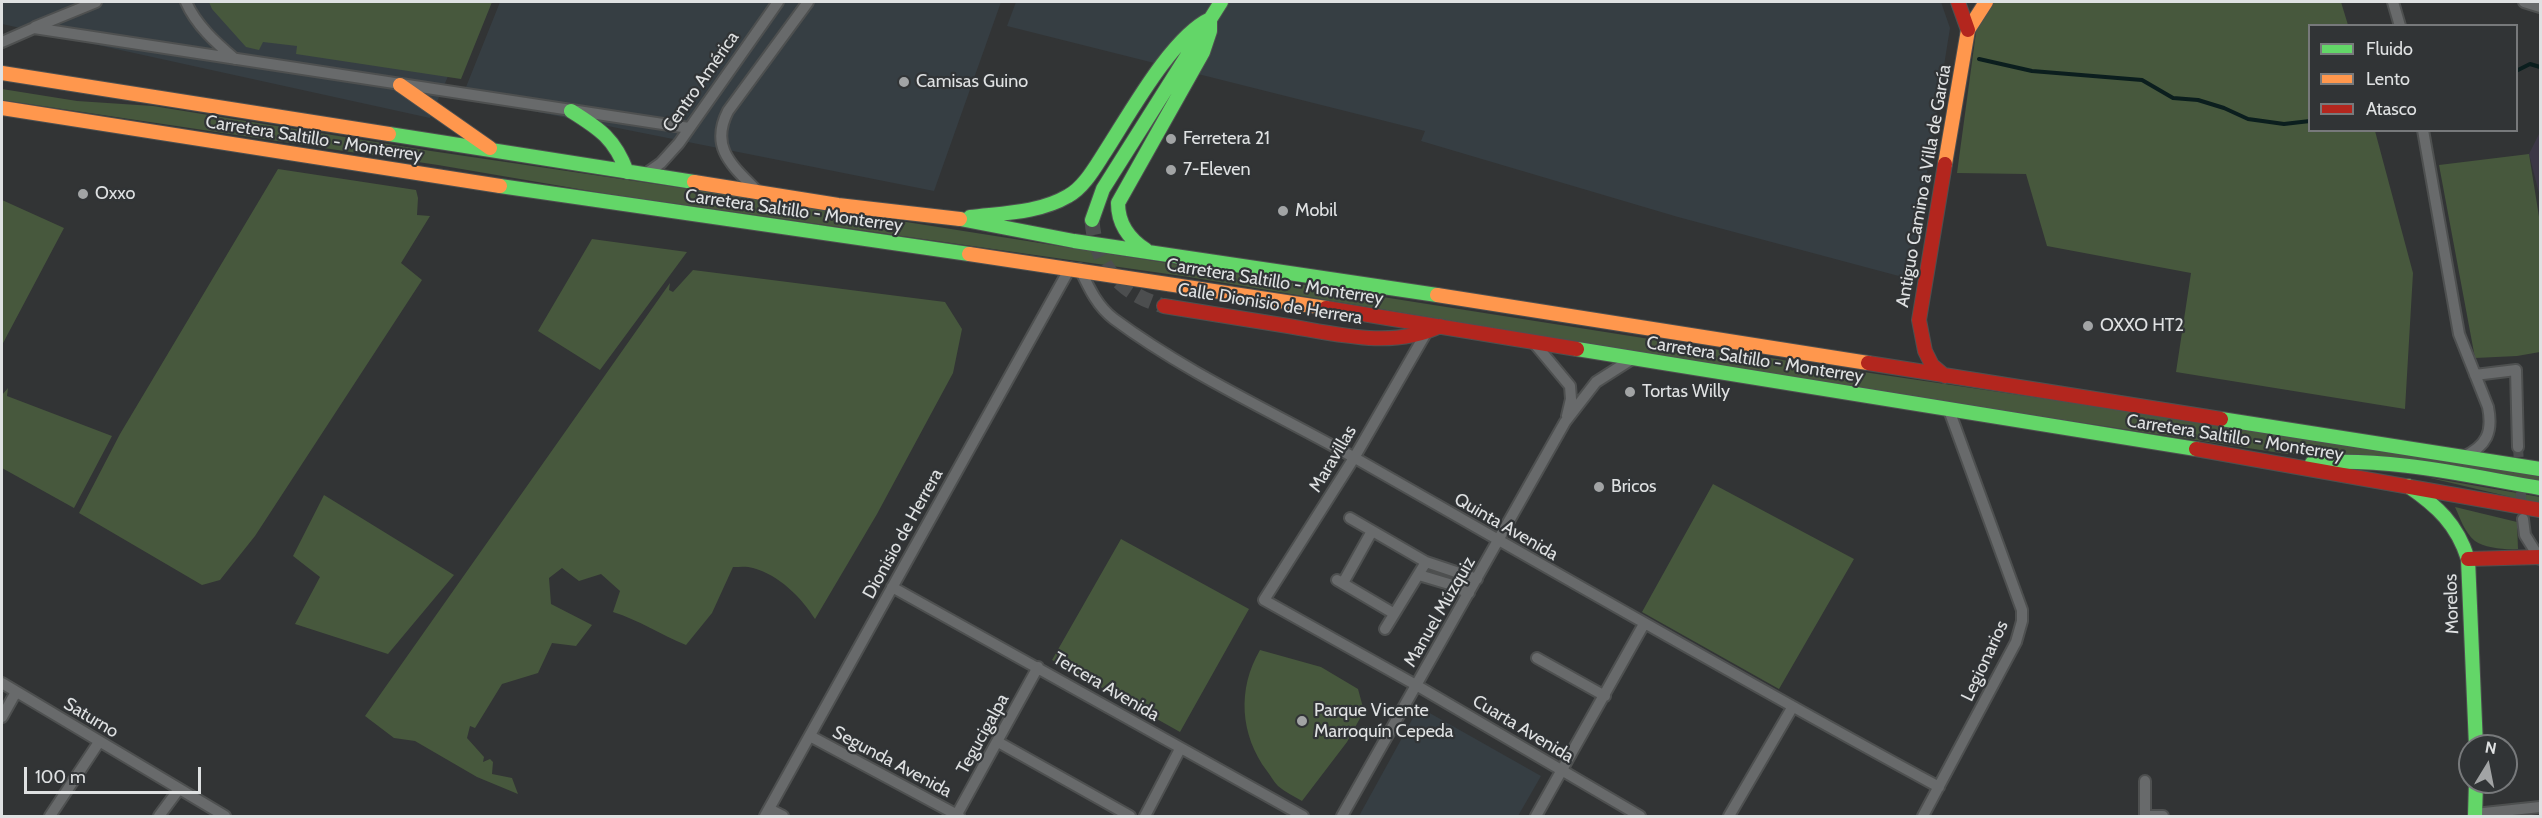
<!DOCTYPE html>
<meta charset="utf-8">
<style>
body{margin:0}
#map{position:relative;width:2542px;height:818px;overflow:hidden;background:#323435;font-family:Cabin,sans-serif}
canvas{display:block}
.frame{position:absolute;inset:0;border:3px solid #dfe1e2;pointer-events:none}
.legend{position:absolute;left:2308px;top:24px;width:210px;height:108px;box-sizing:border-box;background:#313436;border:2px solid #77797b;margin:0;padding:8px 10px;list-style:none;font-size:18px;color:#dfe1e2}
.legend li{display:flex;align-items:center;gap:12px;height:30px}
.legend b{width:30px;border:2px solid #77797b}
.north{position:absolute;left:2458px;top:734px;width:60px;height:60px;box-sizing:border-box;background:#313436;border:2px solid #77797b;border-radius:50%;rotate:10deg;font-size:16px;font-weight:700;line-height:24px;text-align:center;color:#dfe1e2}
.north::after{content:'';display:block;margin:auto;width:21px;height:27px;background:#a2a4a5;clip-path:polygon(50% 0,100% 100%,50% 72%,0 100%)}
.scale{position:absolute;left:24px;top:767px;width:177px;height:27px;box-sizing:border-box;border:3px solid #dfe1e2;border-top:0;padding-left:8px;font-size:18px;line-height:21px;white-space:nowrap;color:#dfe1e2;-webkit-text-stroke:4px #313436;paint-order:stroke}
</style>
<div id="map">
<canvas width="2542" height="818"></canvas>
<div class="frame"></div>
<ul class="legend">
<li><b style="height:8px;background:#63d668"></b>Fluido</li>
<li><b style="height:8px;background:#ff974d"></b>Lento</li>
<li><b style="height:8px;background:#b3261e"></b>Atasco</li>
</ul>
<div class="north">N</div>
<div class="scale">100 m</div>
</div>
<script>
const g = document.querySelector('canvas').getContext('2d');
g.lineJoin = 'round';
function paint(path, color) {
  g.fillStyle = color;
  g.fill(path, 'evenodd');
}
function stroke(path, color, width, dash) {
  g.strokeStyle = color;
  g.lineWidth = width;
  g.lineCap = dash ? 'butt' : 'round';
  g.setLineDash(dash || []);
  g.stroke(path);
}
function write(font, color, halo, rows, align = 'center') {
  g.font = font + ' Cabin,sans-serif';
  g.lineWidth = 4.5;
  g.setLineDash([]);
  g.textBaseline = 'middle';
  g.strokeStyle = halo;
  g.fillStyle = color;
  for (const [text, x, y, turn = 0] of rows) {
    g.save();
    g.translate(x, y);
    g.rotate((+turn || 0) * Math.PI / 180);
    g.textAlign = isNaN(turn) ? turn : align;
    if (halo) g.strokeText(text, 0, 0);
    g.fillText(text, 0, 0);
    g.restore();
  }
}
const commercial = new Path2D(`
 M 2540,132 L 2540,197 L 2529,154 Z`);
const built = new Path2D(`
 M 2,2 L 480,2 L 430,118 L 2,24 Z
 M 500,2 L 1001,2 L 934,191 L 462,97 Z
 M 1016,2 L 1941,2 L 1950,28 L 1910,279 L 1678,217 L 1421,141 L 1425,131 L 1413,128 L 1007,26 Z
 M 1419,707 L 1541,776 L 1518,816 L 1359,816 Z`);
const green = new Path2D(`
 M 209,2 L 492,2 L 461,79 L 296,54 L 297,46 L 263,42 L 259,50 L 246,47 L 212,9 Z
 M 1992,2 L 2341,2 L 2348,25 L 2310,26 L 2310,130 L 2375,131 L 2413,273 L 2405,409 L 2176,372 L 2191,273 L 2047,246 L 2026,174 L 1957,173 L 1977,25 Z
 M 2,89 L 77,101 L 153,106 L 431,151 L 811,207 L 1802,363 L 2115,409 L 2540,476 L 2540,483 L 2366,455 L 2287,454 L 1841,386 L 1189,277 L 608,194 L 438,165 L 2,100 Z
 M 2529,154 L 2540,223 L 2540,352 L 2517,356 L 2475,358 L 2439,165 Z
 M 278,169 L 416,190 L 418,198 L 417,215 L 430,216 L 401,263 L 422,280 L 255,536 L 220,580 L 202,585 L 79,513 L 120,434 Z
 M 2,200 L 64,228 L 2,345 Z
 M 592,239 L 687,252 L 600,370 L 538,331 Z
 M 693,270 L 945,302 L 962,329 L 953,373 L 877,514 L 815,619 C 801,597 779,575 753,568 C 747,566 739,567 733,567 L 712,613 L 686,645 C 661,635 639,620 613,612 L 620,591 L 601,574 L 579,581 L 562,568 L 549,578 L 551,604 L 592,625 L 576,646 L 552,643 L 538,673 L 502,684 L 475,728 L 470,726 L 467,738 L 484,757 L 483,762 L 490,759 L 493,762 L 492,774 L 512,778 L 518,794 L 477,777 L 415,741 L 394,738 L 365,716 L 670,283 L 669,290 L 673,292 Z
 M 8,388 L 7,396 L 112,436 L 74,508 L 2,468 L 2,395 Z
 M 2426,477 L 2540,497 L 2540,504 L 2532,502 Z
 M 1713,484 L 1854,559 L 1779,689 L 1642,612 Z
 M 324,495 L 454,575 L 388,654 L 295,624 L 320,577 L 293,556 Z
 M 2455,507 L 2517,522 L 2518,549 C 2507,550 2484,548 2475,541 C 2465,533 2460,518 2455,507 Z
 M 1121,539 L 1249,609 L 1180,732 L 1052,660 Z
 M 1260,650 L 1321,667 L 1358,689 L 1364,711 L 1347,742 L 1302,801 C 1294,796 1285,792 1278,786 C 1274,782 1271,776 1267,771 C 1240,735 1237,689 1260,650 Z`);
const stream = new Path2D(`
 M 1979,59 L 2032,71 L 2142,80 L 2173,98 L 2198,100 L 2224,108 L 2248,119 L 2284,124 L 2310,121
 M 2516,71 L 2530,64 L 2540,67`);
const streetTunnel = new Path2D(`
 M 2518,447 L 2522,512`);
const secondaryTunnel = new Path2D(`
 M 1092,220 C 1095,264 1121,295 1164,306`);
const street = new Path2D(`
 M 186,2 C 196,25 216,43 235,59
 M 2393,2 L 2400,26
 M 2524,2 L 2540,7
 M 35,27 L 96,2
 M 2,42 L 34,28 L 689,128
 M 2423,130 L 2459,334 L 2488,407 C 2493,432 2487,446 2463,457
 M 644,175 L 661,163 L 679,143 L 778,2
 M 757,191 C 733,166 709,148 728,111 L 808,2
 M 1080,269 C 1089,288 1097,306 1114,319 C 1188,374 1275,413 1355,458 C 1550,569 1743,681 1939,787
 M 1426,333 L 1354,458 L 1264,600 L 1416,685 L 1640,816
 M 1535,344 L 1570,386 L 1571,399 L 1567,416
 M 2475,375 L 2516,370 L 2518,447
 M 1350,518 L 1426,562 L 1477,579
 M 2523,519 L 2525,535 L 2540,559
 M 1419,575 L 1449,584 L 1469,593
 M 1337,580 L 1393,613
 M 1343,583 L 1372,531
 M 892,587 L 1303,816
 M 1385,629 L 1426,562
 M 1537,658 L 1605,696
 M 2,683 L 225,816
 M 2,717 L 16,692
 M 810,736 L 959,816
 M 998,742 L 1130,816
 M 2145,781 L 2145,816
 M 769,809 L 783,816
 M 2475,814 L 2540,807
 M 50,816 L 99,742
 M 159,816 L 179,789
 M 765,816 L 1070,268
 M 956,816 L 1038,667
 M 1145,816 L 1180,749
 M 1342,816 L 1565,422 L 1596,382 L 1632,359
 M 1536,816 L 1644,624
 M 1729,816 L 1792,708
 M 1923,816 L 2016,642 L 2022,621 L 2022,610 L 1949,410
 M 2145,816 L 2163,816`);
const fast = new Path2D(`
 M 571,111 C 600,129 615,139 627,172
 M 389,134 L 694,182
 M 500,186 L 969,254
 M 970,217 C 1003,213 1039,213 1068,196 C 1083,188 1094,169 1103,155 C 1128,117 1171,37 1210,19 L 1210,31 L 1203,52 L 1118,203 C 1118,224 1129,239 1146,250
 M 960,219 L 1074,241 L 1437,295
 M 1092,220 L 1103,189 L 1221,2
 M 1577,349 L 2196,449
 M 2221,419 L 2540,469
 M 2312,463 C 2389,457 2464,475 2540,488
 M 2408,486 C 2437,506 2457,524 2468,559 L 2476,746
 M 2475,816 L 2476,782`);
const slow = new Path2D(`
 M 2,73 L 389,134
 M 400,85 L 490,148
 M 2,108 L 500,186
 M 1945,164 L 1968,30 L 1986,2
 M 694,182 L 838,205 L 960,219
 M 969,254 L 1326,308
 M 1437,295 L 1868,363`);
const jam = new Path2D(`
 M 1958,2 L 1968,30
 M 1164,306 C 1203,312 1243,319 1282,325 C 1333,333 1391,350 1440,326
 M 1326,308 L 1577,349
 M 1868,363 L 2221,419
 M 1945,376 L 1932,365 L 1925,351 L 1919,320 L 1945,164
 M 2196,449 L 2540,510
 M 2468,559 L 2540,557`);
const markers = [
 [904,82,6,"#a2a4a5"],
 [1171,139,6,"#a2a4a5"],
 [1171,170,6,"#a2a4a5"],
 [83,194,6,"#a2a4a5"],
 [1283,211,6,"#a2a4a5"],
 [2088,326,6,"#a2a4a5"],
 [1630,392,6,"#a2a4a5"],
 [1599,487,6,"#a2a4a5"],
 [1302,721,6,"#a2a4a5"]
];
const streetNames = [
 ["Centro América",701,82,-55],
 ["Carretera Saltillo - Monterrey",314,139,9],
 ["Antiguo Camino a Villa de García",1924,186,-80],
 ["Carretera Saltillo - Monterrey",794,211,8],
 ["Carretera Saltillo - Monterrey",1275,282,9],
 ["Calle Dionisio de Herrera",1270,304,9],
 ["Carretera Saltillo - Monterrey",1755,360,9],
 ["Carretera Saltillo - Monterrey",2235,438,9],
 ["Maravillas",1333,459,-59],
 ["Quinta Avenida",1506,527,30],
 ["Dionisio de Herrera",903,534,-61],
 ["Morelos",2452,604,-92],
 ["Manuel Múzquiz",1440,612,-60],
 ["Legionarios",1985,661,-65],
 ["Tercera Avenida",1106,687,30],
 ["Saturno",91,718,31],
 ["Cuarta Avenida",1523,729,31],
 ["Tegucigalpa",983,734,-61],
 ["Segunda Avenida",892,762,28]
];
const poiNames = [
 ["Camisas Guino",916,82],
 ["Ferretera 21",1183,139],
 ["7-Eleven",1183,170],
 ["Oxxo",95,194],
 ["Mobil",1295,211],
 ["OXXO HT2",2100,326],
 ["Tortas Willy",1642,392],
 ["Bricos",1611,487],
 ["Parque Vicente",1314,711],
 ["Marroquín Cepeda",1314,732]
];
paint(commercial, '#3c3746');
paint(built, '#363e43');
paint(green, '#47583d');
stroke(stream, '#0b1e1e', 4);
stroke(streetTunnel, '#4c4e4f', 10, [10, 5]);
stroke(secondaryTunnel, '#4c4e4f', 15, [15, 8]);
stroke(street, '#4e5050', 14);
stroke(fast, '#4e5050', 16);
stroke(slow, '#4e5050', 16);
stroke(jam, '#4e5050', 16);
stroke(street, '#686a6b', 10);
stroke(fast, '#63d668', 14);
stroke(slow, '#ff974d', 14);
stroke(jam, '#b3261e', 14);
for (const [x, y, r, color] of markers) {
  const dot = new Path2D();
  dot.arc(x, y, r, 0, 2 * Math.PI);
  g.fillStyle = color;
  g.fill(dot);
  stroke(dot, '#313436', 2);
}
write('18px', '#dfe1e2', '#313436', streetNames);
write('18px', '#dfe1e2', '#313436', poiNames, 'left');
</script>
